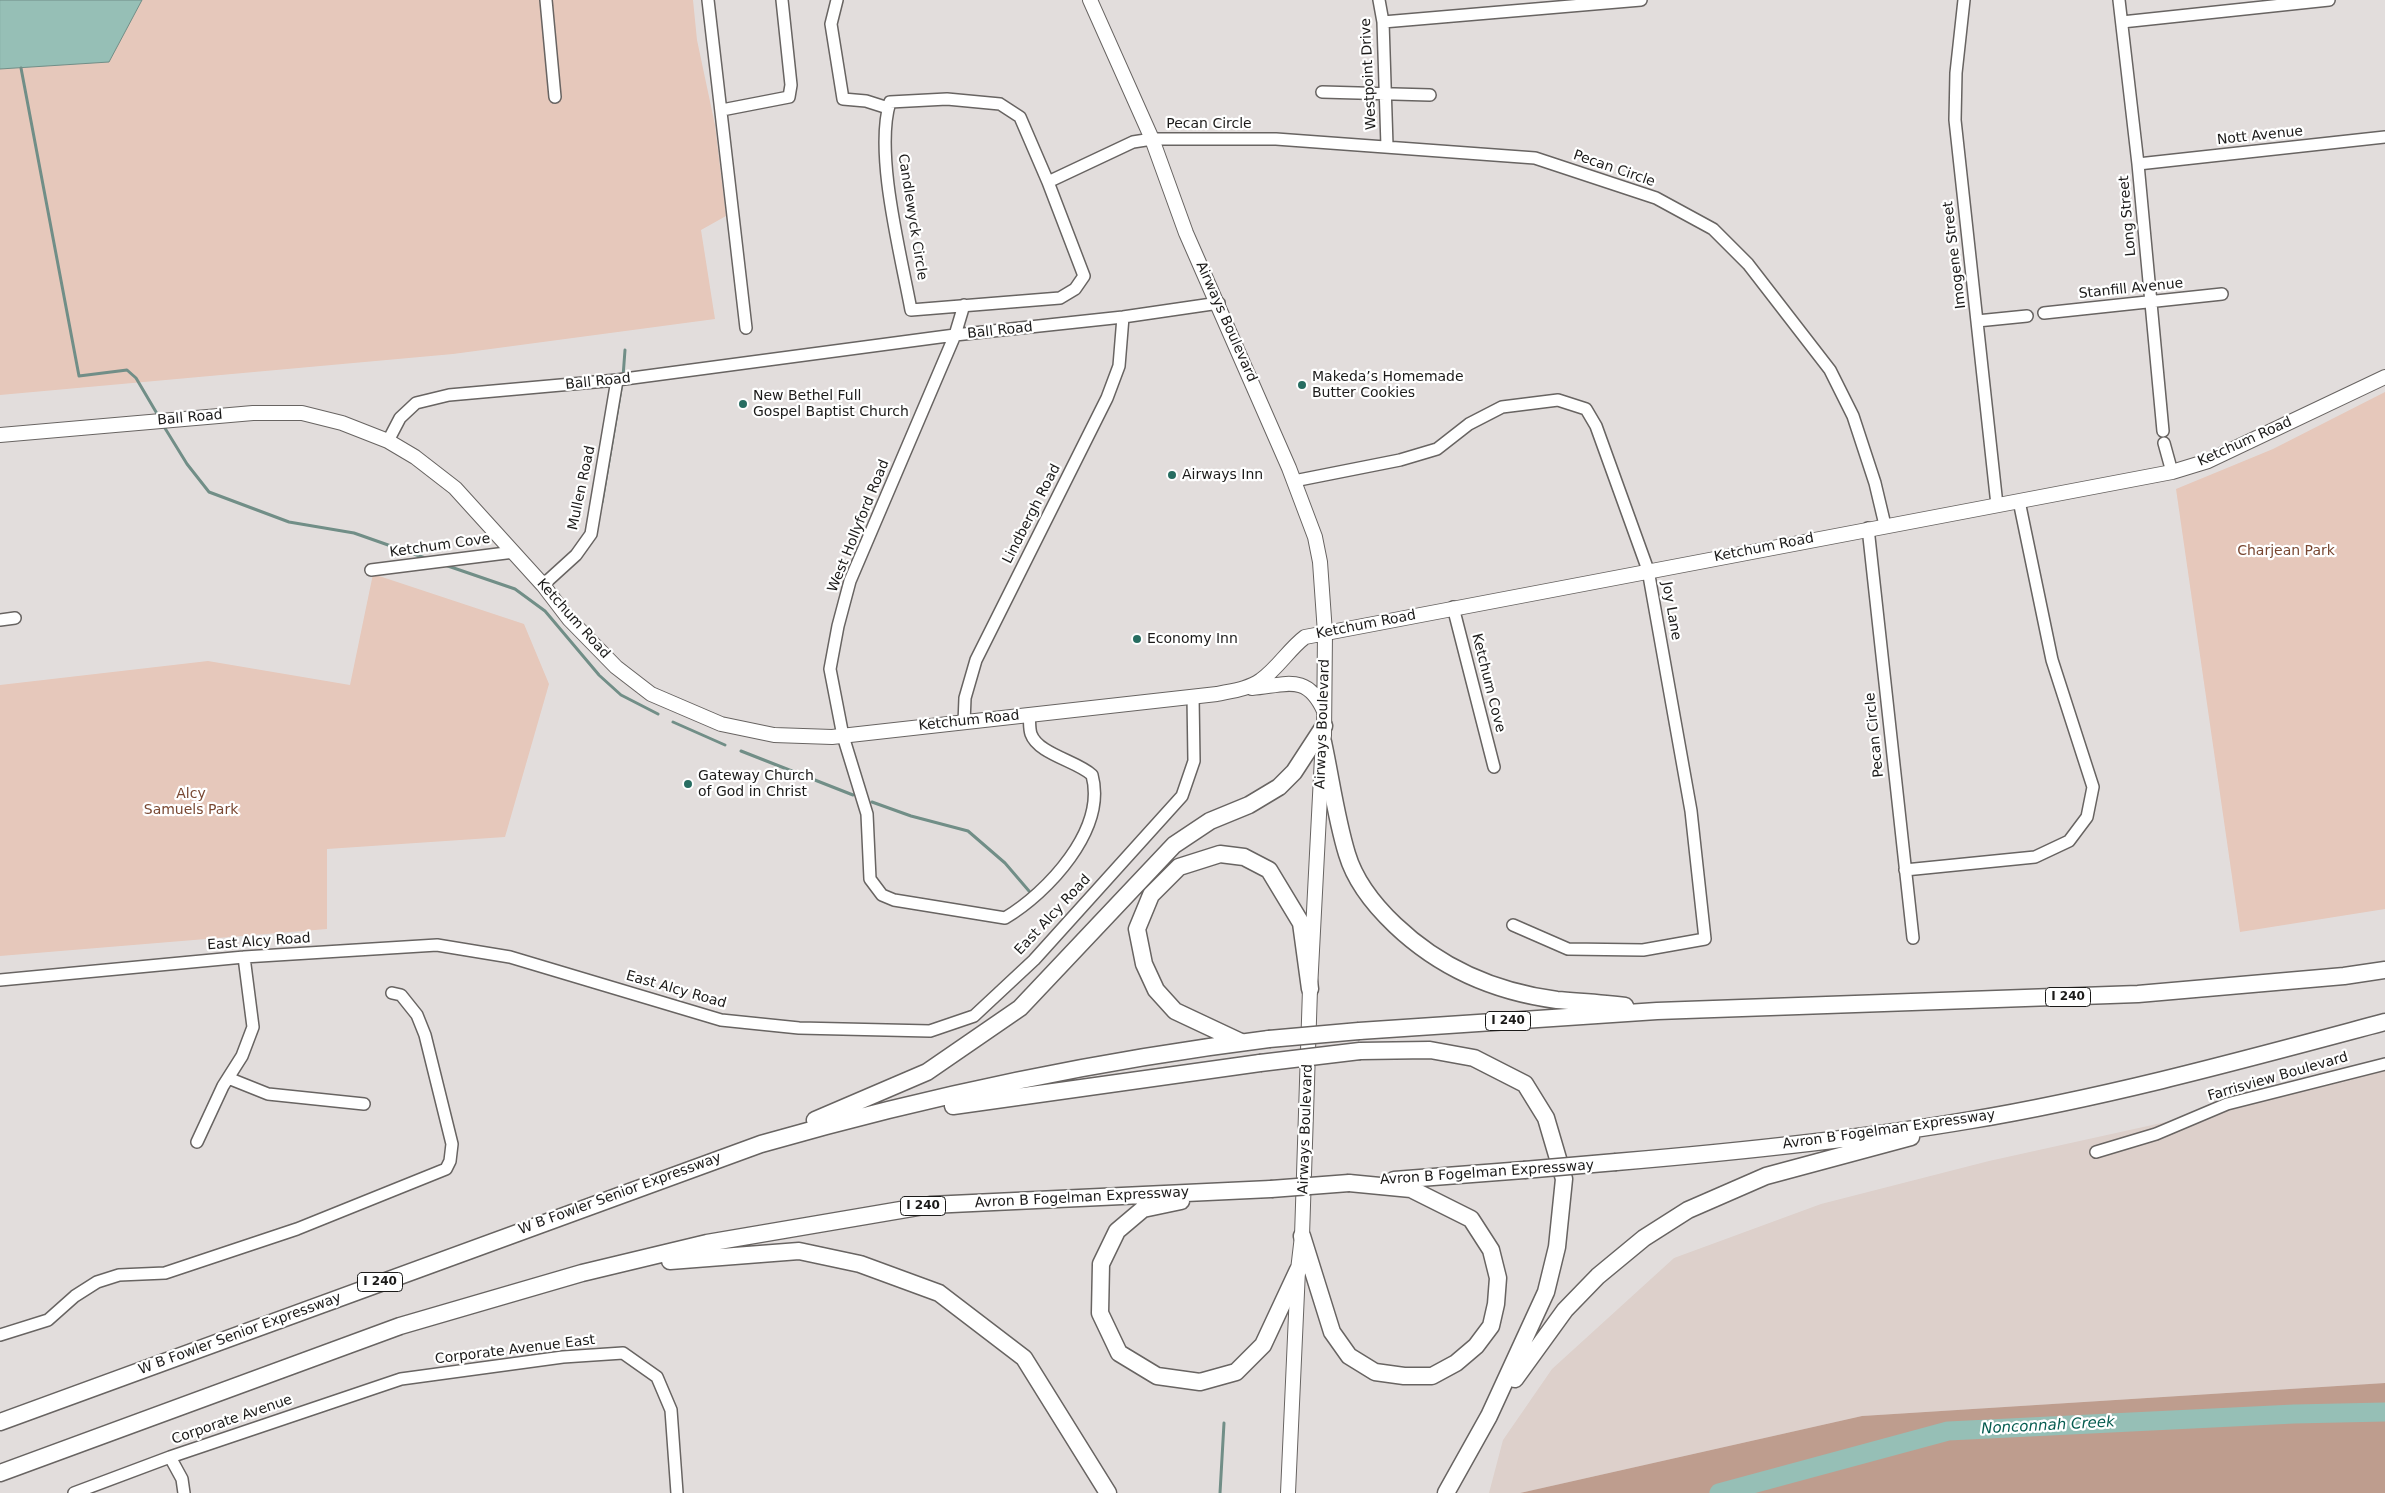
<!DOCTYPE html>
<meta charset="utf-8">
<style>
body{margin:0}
canvas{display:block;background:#e2dddc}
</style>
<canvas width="2385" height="1493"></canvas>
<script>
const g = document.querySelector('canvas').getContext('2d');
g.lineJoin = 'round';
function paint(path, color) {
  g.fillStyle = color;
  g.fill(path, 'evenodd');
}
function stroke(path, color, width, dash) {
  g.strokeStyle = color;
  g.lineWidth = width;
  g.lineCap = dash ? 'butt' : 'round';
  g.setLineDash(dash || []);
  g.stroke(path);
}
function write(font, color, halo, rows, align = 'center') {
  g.font = font + ' "DejaVu Sans",sans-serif';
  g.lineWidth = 4.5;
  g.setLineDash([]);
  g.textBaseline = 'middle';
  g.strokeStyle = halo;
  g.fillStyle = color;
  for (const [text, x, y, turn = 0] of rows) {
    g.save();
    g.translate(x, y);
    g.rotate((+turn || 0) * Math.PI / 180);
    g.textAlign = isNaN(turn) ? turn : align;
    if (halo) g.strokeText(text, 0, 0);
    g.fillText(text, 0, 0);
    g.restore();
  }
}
const built = new Path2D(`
 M 2385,1070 L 2385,1383 L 1862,1416 L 1520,1493 L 1489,1493 L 1503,1440 L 1552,1369 L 1674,1258 L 1821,1204 L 1989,1161 L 2270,1099 Z`);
const green = new Path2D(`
 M 0,0 L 693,0 L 697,40 L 715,125 L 726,216 L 701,230 L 715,319 L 453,354 L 0,395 Z
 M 2385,392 L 2385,909 L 2240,932 L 2176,489 L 2273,449 Z
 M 373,574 L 524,624 L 549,684 L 505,837 L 327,849 L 327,929 L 0,956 L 0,685 L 208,661 L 350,685 Z`);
const forest = new Path2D(`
 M 2385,1383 L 2385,1493 L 1520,1493 L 1862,1416 Z`);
const water = new Path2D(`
 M 0,0 L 142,0 L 109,62 L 0,69 Z`);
const stream = new Path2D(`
 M 21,68 L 79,376 L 127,370 L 136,378 L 159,417
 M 623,377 L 625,350
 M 163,425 L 187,464 L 209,492 L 289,522 L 354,533 L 428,559
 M 602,502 L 622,383
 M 445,565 L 515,589 L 545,611 L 599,675
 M 600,676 L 621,695 L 658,714
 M 673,722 L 725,745
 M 741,751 L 853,795
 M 872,802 L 911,816 L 968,831 L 1005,863 L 1029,891
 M 1220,1493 L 1224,1423`);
const river = new Path2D(`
 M 1719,1493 L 1948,1431 L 2294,1414 L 2385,1412`);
const minor = new Path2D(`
 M 546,0 L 555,97
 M 708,0 L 746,328
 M 837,0 L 831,24 L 843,99 L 866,101 L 888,108
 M 1379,0 L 1383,22 L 1387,146
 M 1964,0 L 1956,73 L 1955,120 L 1997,505
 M 2119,0 L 2138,164 L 2163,431
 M 1383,22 L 1641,0
 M 2122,22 L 2329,0
 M 1322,92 L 1430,95
 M 947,99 L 1000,104 L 1020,117 L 1048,182 L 1084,276 L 1075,289 L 1060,298 L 911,310 C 901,255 874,153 890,102 Z
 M 722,110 L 789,97 L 791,85 L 782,0
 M 2138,164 L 2385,137
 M 1048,182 L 1133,142 L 1152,139 L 1276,139 L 1535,158 L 1656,198 L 1713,229 L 1748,264 L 1830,370 L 1853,416 L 1875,483 L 1885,525
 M 964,305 L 955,335 L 850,581 L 838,626 L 830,669 L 843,736 L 867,814 L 870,879 L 882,895 L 894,900 L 1005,918 C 1047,893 1107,830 1092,775 C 1077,761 1038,754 1031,734 C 1029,728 1030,721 1029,715
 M 2044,313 L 2222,294
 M 1977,321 L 2027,316
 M 388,441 L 400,418 L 416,403 L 449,395 L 617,380 L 955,335 L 1123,317 L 1219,303
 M 2164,443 L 2172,472
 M 1294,481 L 1400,460 L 1437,449 L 1469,424 L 1502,407 L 1558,400 L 1586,409 L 1596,426 L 1648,570 L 1691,811 L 1705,939 L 1643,950 L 1568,949 L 1513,925
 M 1868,528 L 1913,938
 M 371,570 L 514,552
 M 543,585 L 576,555 L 591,534 L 617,380
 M 1453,607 L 1494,767
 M 0,620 L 15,618
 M 964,723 L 965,698 L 976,660 L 1107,398 L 1119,366 L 1123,317
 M 1905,870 L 2035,857 L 2069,841 L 2087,817 L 2093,787 L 2052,660 L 2019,501
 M 0,980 L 244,957 L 437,945 L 510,957 L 721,1020 L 799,1028 L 930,1031 L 974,1016 L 1034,960 L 1182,796 L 1194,761 L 1193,696
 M 228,1078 L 268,1094 L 364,1104
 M 197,1142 L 223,1086 L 242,1056 L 253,1027 L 244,957
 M 2096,1152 L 2156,1134 L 2227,1104 L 2385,1064
 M 0,1335 L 48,1320 L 75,1296 L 97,1282 L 119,1275 L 165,1273 L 297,1229 L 446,1169 L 450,1161 L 452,1144 L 425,1035 L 417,1015 L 401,995 L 392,993
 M 170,1457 L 182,1479 L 184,1493
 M 74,1493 L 170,1457 L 401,1379 L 563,1357 L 623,1353 L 657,1377 L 671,1410 L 677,1493`);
const major = new Path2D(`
 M 1090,0 L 1152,139 L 1186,233 L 1289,468 L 1315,537 L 1320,562 L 1325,633 L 1324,736
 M 0,435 L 253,413 L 302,413 L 342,423 L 388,441 L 415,457 L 455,488 L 543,585 L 569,619 L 616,667 L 651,694 L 721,724 L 774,735 L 832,737 L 1217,694 C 1231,691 1249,689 1261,680 C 1278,668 1289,649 1305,637 L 2172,472 L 2208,461 L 2385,377
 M 1252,688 C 1286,685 1307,673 1324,711
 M 1288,1493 L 1298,1270 L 1302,1236 L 1310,989 L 1322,757`);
const highway = new Path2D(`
 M 1323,742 C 1331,779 1336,818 1347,854 C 1355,881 1375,906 1395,925 C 1440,968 1496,992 1557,1000 C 1580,1002 1603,1003 1625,1006
 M 1359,1031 L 1657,1011 L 2138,994 L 2344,976 L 2385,970
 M 1241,1042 L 1175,1011 L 1156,990 L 1144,964 L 1137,929 L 1151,895 L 1179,867 L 1220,854 L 1244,857 L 1269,870 L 1301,923 L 1310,989
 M 1360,1051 L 1430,1050 L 1474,1058 L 1525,1084 L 1546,1118 L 1564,1179 L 1557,1247 L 1546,1292 L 1489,1416 L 1446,1493
 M 953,1106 L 1260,1063
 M 815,1120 L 927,1072 L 1020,1008 L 1174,845 L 1210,821 L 1249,805 L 1279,787 L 1294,772 L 1324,726
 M 1616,1162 C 1735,1152 1854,1140 1971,1120 C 2109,1097 2250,1058 2385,1022
 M 1394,1180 L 1524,1170
 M 1181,1201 L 1143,1209 L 1117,1231 L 1101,1264 L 1100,1313 L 1119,1353 L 1157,1376 L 1200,1382 L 1236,1372 L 1263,1345 L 1298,1270
 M 1302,1236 L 1332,1332 L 1349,1356 L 1375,1372 L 1404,1376 L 1432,1376 L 1456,1363 L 1476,1346 L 1491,1326 L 1496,1304 L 1498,1278 L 1491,1250 L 1471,1219 L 1411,1189 L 1349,1183
 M 670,1261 L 799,1251 L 860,1264 L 939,1293 L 1024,1358 L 1108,1493
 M 1515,1379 L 1565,1310 L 1598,1276 L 1644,1238 L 1688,1210 L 1766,1176 L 1911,1137
 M 0,1422 L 761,1144 C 925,1097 1100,1060 1269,1039
 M 0,1473 L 400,1326 L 582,1273 L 707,1243 L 930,1205 L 1271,1189`);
const highwayBridge = new Path2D(`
 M 1269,1039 L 1359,1031
 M 1260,1063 L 1360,1051
 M 1524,1170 L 1616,1162
 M 1271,1189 L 1349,1183`);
const markers = [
 [1302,385,5,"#276d61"],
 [743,404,5,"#276d61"],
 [1172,475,5,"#276d61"],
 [1137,639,5,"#276d61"],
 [688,784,5,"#276d61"]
];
const shields = [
 [2068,997,45],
 [1508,1021,45],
 [923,1206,45],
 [380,1282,45]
];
const shieldNames = [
 ["I 240",2068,997],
 ["I 240",1508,1021],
 ["I 240",923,1206],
 ["I 240",380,1282]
];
const streetNames = [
 ["Westpoint Drive",1369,74,-93],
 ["Pecan Circle",1209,124],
 ["Nott Avenue",2260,136,-6],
 ["Pecan Circle",1614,169,19],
 ["Long Street",2128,216,-95],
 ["Candlewyck Circle",912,217,81],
 ["Imogene Street",1955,255,-97],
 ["Stanfill Avenue",2131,289,-6],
 ["Airways Boulevard",1226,322,66],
 ["Ball Road",1000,331,-6],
 ["Ball Road",598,382,-6],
 ["Ball Road",190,418,-5],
 ["Ketchum Road",2245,442,-24],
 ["Mullen Road",582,488,-78],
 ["Lindbergh Road",1032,514,-63],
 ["West Hollyford Road",859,526,-68],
 ["Ketchum Cove",440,546,-8],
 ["Ketchum Road",1764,548,-11],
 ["Joy Lane",1671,611,80],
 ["Ketchum Road",573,619,48],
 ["Ketchum Road",1366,625,-11],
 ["Ketchum Cove",1488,683,76],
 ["Ketchum Road",969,721,-6],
 ["Airways Boulevard",1323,724,-88],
 ["Pecan Circle",1875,735,-96],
 ["East Alcy Road",1053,915,-47],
 ["East Alcy Road",259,942,-4],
 ["East Alcy Road",676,990,16],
 ["Farrisview Boulevard",2278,1077,-16],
 ["Airways Boulevard",1306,1129,-88],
 ["Avron B Fogelman Expressway",1889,1130,-8],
 ["Avron B Fogelman Expressway",1487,1173,-4],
 ["W B Fowler Senior Expressway",620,1194,-20],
 ["Avron B Fogelman Expressway",1082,1198,-3],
 ["W B Fowler Senior Expressway",240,1334,-20],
 ["Corporate Avenue East",515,1350,-7],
 ["Corporate Avenue",232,1420,-19]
];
const poiNames = [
 ["Makeda’s Homemade",1312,377],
 ["Butter Cookies",1312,393],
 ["New Bethel Full",753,396],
 ["Gospel Baptist Church",753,412],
 ["Airways Inn",1182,475],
 ["Economy Inn",1147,639],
 ["Gateway Church",698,776],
 ["of God in Christ",698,792]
];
const parkNames = [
 ["Charjean Park",2286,551],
 ["Alcy",191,794],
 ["Samuels Park",191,810]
];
const waterNames = [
 ["Nonconnah Creek",2048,1426,-3]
];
paint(built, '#ddd0cb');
paint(green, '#e6c8bb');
paint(forest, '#be9d8e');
paint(water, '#96bfb6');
stroke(water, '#718e87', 1);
stroke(stream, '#718e87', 3);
stroke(river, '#96bfb6', 19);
stroke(minor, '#686462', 14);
stroke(major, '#686462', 16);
stroke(highway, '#686462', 19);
stroke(minor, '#fff', 11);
stroke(major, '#fff', 14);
stroke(highway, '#fff', 16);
stroke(highwayBridge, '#686462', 19, []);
stroke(highwayBridge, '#fff', 16);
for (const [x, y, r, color] of markers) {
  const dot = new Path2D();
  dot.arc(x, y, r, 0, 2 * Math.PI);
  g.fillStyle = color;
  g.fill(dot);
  stroke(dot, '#fff', 2);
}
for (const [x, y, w] of shields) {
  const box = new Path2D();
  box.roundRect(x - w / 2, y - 9.5, w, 19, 4);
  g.fillStyle = '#fff';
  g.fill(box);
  stroke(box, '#1b1a19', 1);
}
write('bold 12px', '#1b1a19', null, shieldNames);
write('14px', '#1b1a19', '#fff', streetNames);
write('14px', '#1b1a19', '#fff', poiNames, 'left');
write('14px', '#784731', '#fff', parkNames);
write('italic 15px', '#065c50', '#fff', waterNames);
</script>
